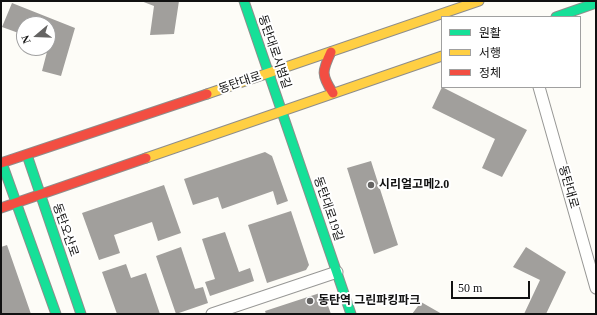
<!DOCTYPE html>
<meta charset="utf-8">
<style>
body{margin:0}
#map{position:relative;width:597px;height:315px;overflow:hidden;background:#fdfcf7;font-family:"Times New Roman","Noto Sans KR",serif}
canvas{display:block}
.frame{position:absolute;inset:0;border:2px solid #111;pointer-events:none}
.legend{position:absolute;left:441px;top:16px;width:140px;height:72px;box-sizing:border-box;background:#fff;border:1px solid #a0a0a0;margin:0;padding:5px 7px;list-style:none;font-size:12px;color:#111}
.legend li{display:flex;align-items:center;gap:8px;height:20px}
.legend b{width:20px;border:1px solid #a0a0a0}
.north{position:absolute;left:16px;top:16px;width:40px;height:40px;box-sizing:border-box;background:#fff;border:1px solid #a0a0a0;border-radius:50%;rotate:251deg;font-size:11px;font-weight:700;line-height:16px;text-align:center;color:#111}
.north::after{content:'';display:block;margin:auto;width:14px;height:18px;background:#646362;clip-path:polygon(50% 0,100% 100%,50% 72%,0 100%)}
.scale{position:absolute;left:451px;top:281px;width:79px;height:18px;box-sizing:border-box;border:2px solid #111;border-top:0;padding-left:5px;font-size:12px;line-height:14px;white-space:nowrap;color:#111;-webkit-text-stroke:3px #fff;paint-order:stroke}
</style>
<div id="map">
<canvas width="597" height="315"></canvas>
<div class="frame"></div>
<ul class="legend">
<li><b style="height:5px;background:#16e098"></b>원활</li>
<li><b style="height:5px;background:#ffcf43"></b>서행</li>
<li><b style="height:5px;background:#f24e42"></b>정체</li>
</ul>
<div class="north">N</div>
<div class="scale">50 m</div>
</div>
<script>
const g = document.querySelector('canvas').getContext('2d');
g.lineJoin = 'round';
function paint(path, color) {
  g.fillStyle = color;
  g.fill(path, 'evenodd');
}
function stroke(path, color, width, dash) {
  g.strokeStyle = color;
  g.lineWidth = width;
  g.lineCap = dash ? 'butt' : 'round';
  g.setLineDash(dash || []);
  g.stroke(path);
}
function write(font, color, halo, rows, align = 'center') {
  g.font = font + ' "Times New Roman","Noto Sans KR",serif';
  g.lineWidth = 4;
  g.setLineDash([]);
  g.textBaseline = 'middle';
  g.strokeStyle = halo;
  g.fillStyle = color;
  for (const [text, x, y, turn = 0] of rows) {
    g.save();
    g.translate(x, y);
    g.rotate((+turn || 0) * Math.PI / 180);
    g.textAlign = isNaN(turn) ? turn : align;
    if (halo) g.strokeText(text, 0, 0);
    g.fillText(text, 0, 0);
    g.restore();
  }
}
const building = new Path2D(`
 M 141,1 L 179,1 L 174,34 L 150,35 L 154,6 Z
 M 12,3 L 75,28 L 61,76 L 42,71 L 48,48 L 48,24 L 24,24 L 24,35 L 2,27 Z
 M 442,87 L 527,130 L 502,177 L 482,168 L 495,139 L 432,108 Z
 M 265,152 L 272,156 L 288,201 L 277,205 L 273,191 L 222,209 L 218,197 L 193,205 L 184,179 Z
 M 371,161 L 398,245 L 374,254 L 347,168 Z
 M 164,185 L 181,233 L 158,241 L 152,222 L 114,235 L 120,253 L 99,260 L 82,213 Z
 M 291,211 L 309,265 L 306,270 L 267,283 L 248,225 Z
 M 225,232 L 239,272 L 250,268 L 254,281 L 210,296 L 205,282 L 215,279 L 202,239 Z
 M 7,245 L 31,314 L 1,314 L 1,247 Z
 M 181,247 L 195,289 L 203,287 L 208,303 L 176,314 L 156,256 Z
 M 526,247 L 566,272 L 546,314 L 524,314 L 540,280 L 513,267 Z
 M 126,264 L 131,278 L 146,273 L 160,314 L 117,314 L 102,272 Z
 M 323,292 L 331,314 L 266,314 L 265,311 Z
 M 421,302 L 442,314 L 412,314 Z`);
const street = new Path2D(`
 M 539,87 L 596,288
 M 212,314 L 337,272`);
const fast = new Path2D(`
 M 244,1 L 351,314
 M 556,17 L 596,3
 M 27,155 L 81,314
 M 2,163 L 56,314`);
const slow = new Path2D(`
 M 207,94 L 479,1
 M 146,158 L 442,56`);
const jam = new Path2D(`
 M 331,52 C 322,71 321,75 333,93
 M 1,163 L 207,94
 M 1,208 L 146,158`);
const markers = [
 [371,185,4,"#646362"],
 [310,301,4,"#646362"]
];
const streetNames = [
 ["동탄대로시범길",274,52,71],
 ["동탄대로",240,83,-19],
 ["동탄대로",568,187,74],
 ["동탄대로19길",328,209,71],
 ["동탄오산로",65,230,71]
];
const poiNames = [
 ["시리얼고메2.0",379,185],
 ["동탄역 그린파킹파크",318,301]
];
paint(building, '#a19f9c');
stroke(street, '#979795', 13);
stroke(fast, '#8e8d8b', 11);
stroke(slow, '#8e8d8b', 11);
stroke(jam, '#8e8d8b', 11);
stroke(street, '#fffffe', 11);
stroke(fast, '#16e098', 9);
stroke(slow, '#ffcf43', 9);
stroke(jam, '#f24e42', 9);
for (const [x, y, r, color] of markers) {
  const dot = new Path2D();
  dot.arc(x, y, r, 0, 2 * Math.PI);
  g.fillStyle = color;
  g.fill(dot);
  stroke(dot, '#fff', 1.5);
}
write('12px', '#111', '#fff', streetNames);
write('bold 12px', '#111', '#fff', poiNames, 'left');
</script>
